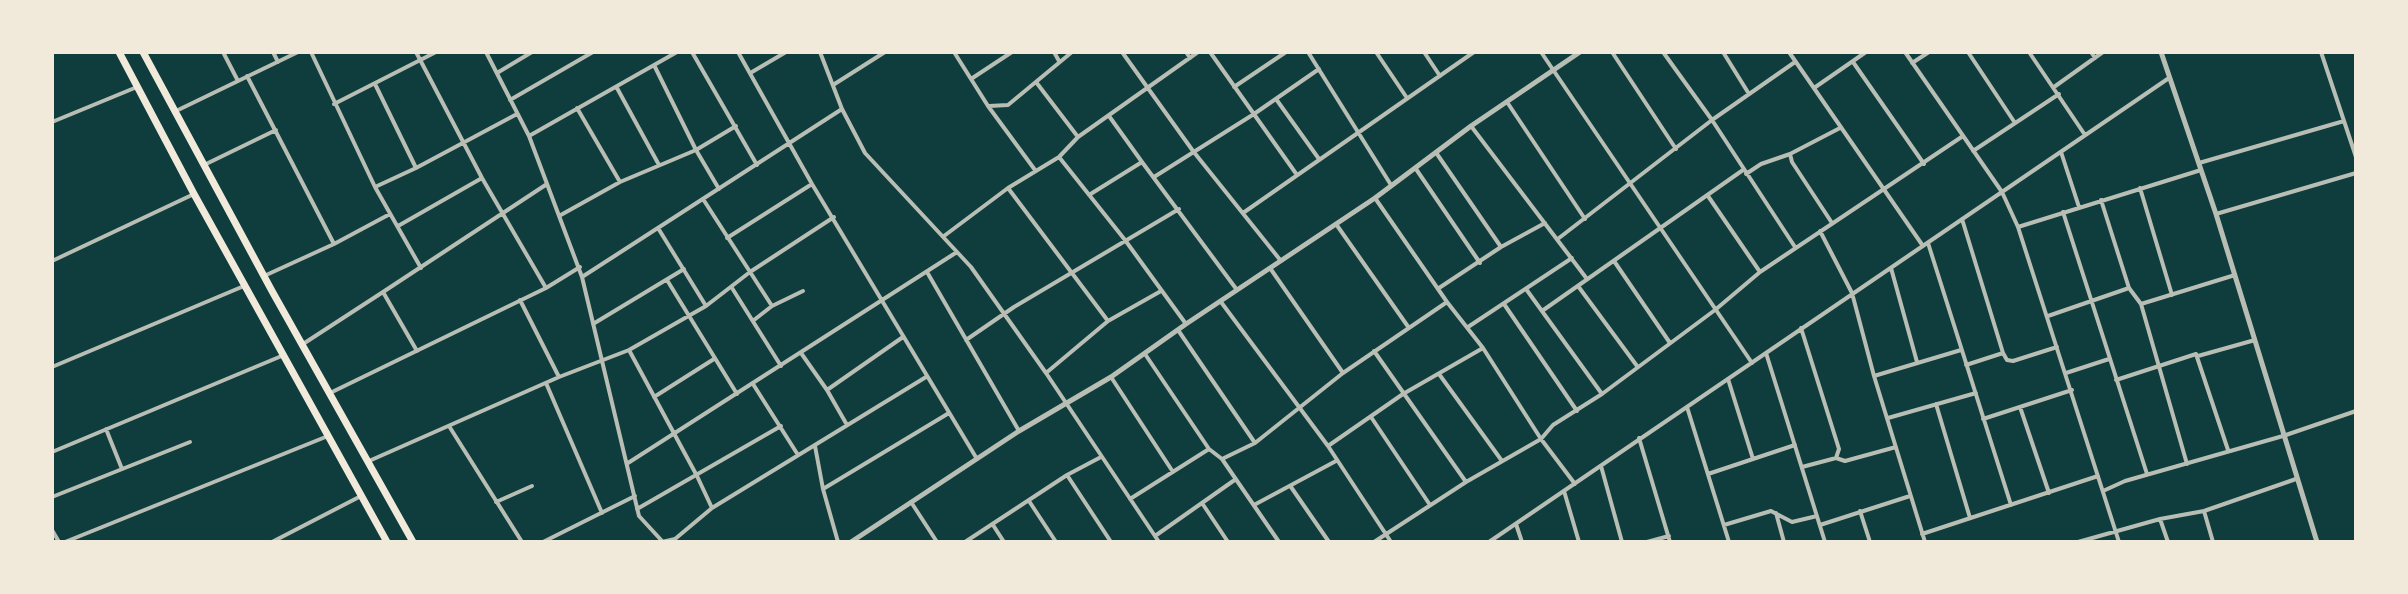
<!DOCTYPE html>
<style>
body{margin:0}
#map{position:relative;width:2408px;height:594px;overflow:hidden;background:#0f3d3e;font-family:"Space Grotesk",sans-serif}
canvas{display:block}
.frame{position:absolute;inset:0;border:54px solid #f1e9da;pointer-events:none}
</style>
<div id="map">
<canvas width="2408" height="594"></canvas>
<div class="frame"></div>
</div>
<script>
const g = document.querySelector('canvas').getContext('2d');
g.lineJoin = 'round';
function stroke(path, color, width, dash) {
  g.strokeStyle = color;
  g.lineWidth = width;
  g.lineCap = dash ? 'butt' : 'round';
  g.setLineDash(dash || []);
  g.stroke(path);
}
const minor = new Path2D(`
 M 223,52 L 238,81
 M 273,52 L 278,62
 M 311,52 L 375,187 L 421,268
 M 416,52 L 482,178 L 546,288
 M 486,52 L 529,136 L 582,277
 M 692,52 L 757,165
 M 738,52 L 812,184 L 977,459
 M 820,52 L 842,109 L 865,153 L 971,267 L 1046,373 L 1159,542
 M 954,52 L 988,106 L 1035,170
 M 1054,52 L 1059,61
 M 1122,52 L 1193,151 L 1281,261
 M 1186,52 L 1190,58
 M 1210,52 L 1297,175
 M 1308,52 L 1391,185
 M 1376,52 L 1407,98
 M 1424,52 L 1440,76
 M 1541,52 L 1752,363
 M 1612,52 L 1676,149
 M 1663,52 L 1712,120 L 1795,247
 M 1723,52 L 1749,94
 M 1789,52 L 1923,246
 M 1905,52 L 2002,192 L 2018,227 L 2119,542
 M 1968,52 L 2015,123
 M 2029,52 L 2085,135
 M 2091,52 L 2095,58
 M 2321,52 L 2356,157
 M 1853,62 L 1924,164
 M 1912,63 L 1929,52
 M 655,67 L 696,150 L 719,189
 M 752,72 L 786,52
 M 497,73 L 532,52
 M 247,76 L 334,244
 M 971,79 L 1012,52
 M 1036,82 L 1078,137
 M 375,84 L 416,168 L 375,187
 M 833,85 L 885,52
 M 1234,87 L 1286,52
 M 2054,87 L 2103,52
 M 617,88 L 659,165
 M 1814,88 L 1866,52
 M 1276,99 L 1319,159
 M 510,100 L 593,52
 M 1507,102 L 1585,219
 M 334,104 L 436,52
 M 989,106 L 1008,105 L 1072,52
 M 577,108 L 620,182
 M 176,111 L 298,52
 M 1109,116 L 1142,162
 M 52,122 L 137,87
 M 1471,126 L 1587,279
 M 529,136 L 677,52
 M 1973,151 L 2059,94
 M 2061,152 L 2079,207
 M 1437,154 L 1501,247
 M 1059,157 L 1125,240 L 1186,324
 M 2199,163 L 2344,121
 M 204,165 L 276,130
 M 416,168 L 517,114
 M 1416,169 L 1480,263
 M 1746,174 L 1761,164 L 1790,154
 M 1154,177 L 1254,114 L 1319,69
 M 1008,188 L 1108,321
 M 2140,188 L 2172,295
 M 1089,195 L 1142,162 L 1237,290
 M 1708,196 L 1760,272
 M 1375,198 L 1447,302 L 1483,348 L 1541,439 L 1575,484
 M 703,199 L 772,306
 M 2101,200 L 2129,288 L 2141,304 L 2187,464
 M 2063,212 L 2147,474
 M 1243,213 L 1474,52
 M 2216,214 L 2356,173
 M 559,216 L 620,182 L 696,150 L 736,126
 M 1962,219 L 2003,353 L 2007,360 L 2013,361 L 2057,347
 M 1832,223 L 1792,162 L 1790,154 L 1840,128
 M 1336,224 L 1409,328
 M 398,226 L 482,178
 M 2018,227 L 2201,170
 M 658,228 L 706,306
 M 1820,231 L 1852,293 L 1874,376 L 1925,542
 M 944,236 L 1008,188 L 1059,157 L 1078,137 L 1198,52
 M 727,238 L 812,184
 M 1559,238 L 1712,120 L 1795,62
 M 1928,243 L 2011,505
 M 52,261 L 194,194
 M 1614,261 L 1670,343
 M 1270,268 L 1343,373
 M 1891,268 L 1917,362
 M 927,272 L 1019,431
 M 264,276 L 334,244 L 390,214
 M 667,280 L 737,394
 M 1578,286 L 1637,366
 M 732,288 L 781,366
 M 1439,288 L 1501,247 L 1545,223
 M 1526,289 L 1602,394
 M 383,292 L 547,184
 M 520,300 L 559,377
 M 1221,302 L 1328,446 L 1391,542
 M 1504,304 L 1577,411
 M 2141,304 L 2235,275
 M 1542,311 L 1743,170
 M 2048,316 L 2129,288
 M 754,320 L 772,306 L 803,291
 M 593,324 L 684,269
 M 1468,327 L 1572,258
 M 1801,328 L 1839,449 L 1836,458 L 1802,467
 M 1178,330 L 1255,443
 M 966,340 L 1014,307 L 1179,209
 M 303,344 L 383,292 L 417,351
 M 629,350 L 697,476 L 712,508
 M 1374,351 L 1466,482
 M 801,353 L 827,390 L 847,425
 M 1766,353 L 1825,542
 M 1145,354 L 1209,449
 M 2198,356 L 2255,340
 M 1966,365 L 2003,353
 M 52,367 L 244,286
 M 1046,373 L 1108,321 L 1161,291
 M 2066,373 L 2109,359
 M 1439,374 L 1502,461
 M 1874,376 L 1961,350
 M 1111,377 L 1173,472
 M 2116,380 L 2196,354 L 2228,450
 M 546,383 L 602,513
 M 753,384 L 798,455
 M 827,390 L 903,337
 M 330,393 L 546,288 L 580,267
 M 654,397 L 714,359
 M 1936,404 L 1970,518
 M 1687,407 L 1729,542
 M 2020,407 L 2049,493
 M 1371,417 L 1430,505
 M 1888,418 L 1976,393
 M 1983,419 L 2072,390
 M 449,426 L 522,542
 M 106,429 L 122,469
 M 1639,438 L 1670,542
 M 815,446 L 823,489 L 838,542
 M 1328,446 L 1403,394 L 1483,348
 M 52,452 L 284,355
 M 1836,458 L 1845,461 L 1896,447
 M 1222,459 L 1255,443 L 1343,373 L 1447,302
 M 1753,459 L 1795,445
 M 369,461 L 559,377 L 629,350 L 706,306 L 750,272 L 834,217
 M 628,463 L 957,252
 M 1601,466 L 1622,542
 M 1708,474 L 1753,459 L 1728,379
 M 1067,475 L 1111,542
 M 1291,487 L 1329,542
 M 823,489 L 949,413
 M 1564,491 L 1579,542
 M 2103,491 L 2125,481 L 2283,436 L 2356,411
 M 52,497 L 190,442
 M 1130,499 L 1209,449 L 1222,459 L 1279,542
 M 1029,501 L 1056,542
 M 496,502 L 532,486
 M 911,502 L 937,542
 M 1202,503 L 1228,542
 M 1254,505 L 1336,461
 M 637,509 L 781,426
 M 1860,511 L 1870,542
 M 2204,511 L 2213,542
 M 1776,513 L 1784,542
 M 2160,519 L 2168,542
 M 1516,524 L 1522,542
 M 993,525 L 1004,542
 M 1724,525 L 1771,511 L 1792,522 L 1817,516
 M 1820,525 L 1910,496
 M 52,530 L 59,542
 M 1922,534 L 2098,476
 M 1155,536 L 1236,479
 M 662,541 L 639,516 L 582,277 L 842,109
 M 65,542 L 328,436
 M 272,542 L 361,496
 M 543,542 L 635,496
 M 662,542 L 675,539 L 712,508 L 926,377
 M 965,542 L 1067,475 L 1101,457
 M 1374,542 L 1466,482 L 1541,439 L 1553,425 L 1602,394 L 1715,310 L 1760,272 L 1963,136
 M 1489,542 L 2169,78
 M 1647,542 L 1669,536
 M 2078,542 L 2160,519 L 2204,511 L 2296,479`);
const tertiary = new Path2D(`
 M 2161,52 L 2216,214 L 2317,542
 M 851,542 L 1019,431 L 1111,377 L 1186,324 L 1375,198 L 1471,126 L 1580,52`);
const trunk = new Path2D(`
 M 119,52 L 194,194 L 387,542
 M 143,52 L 272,291 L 413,542`);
stroke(minor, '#b8beb3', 4);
stroke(tertiary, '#b8beb3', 5);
stroke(trunk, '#f1e9da', 7);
</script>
